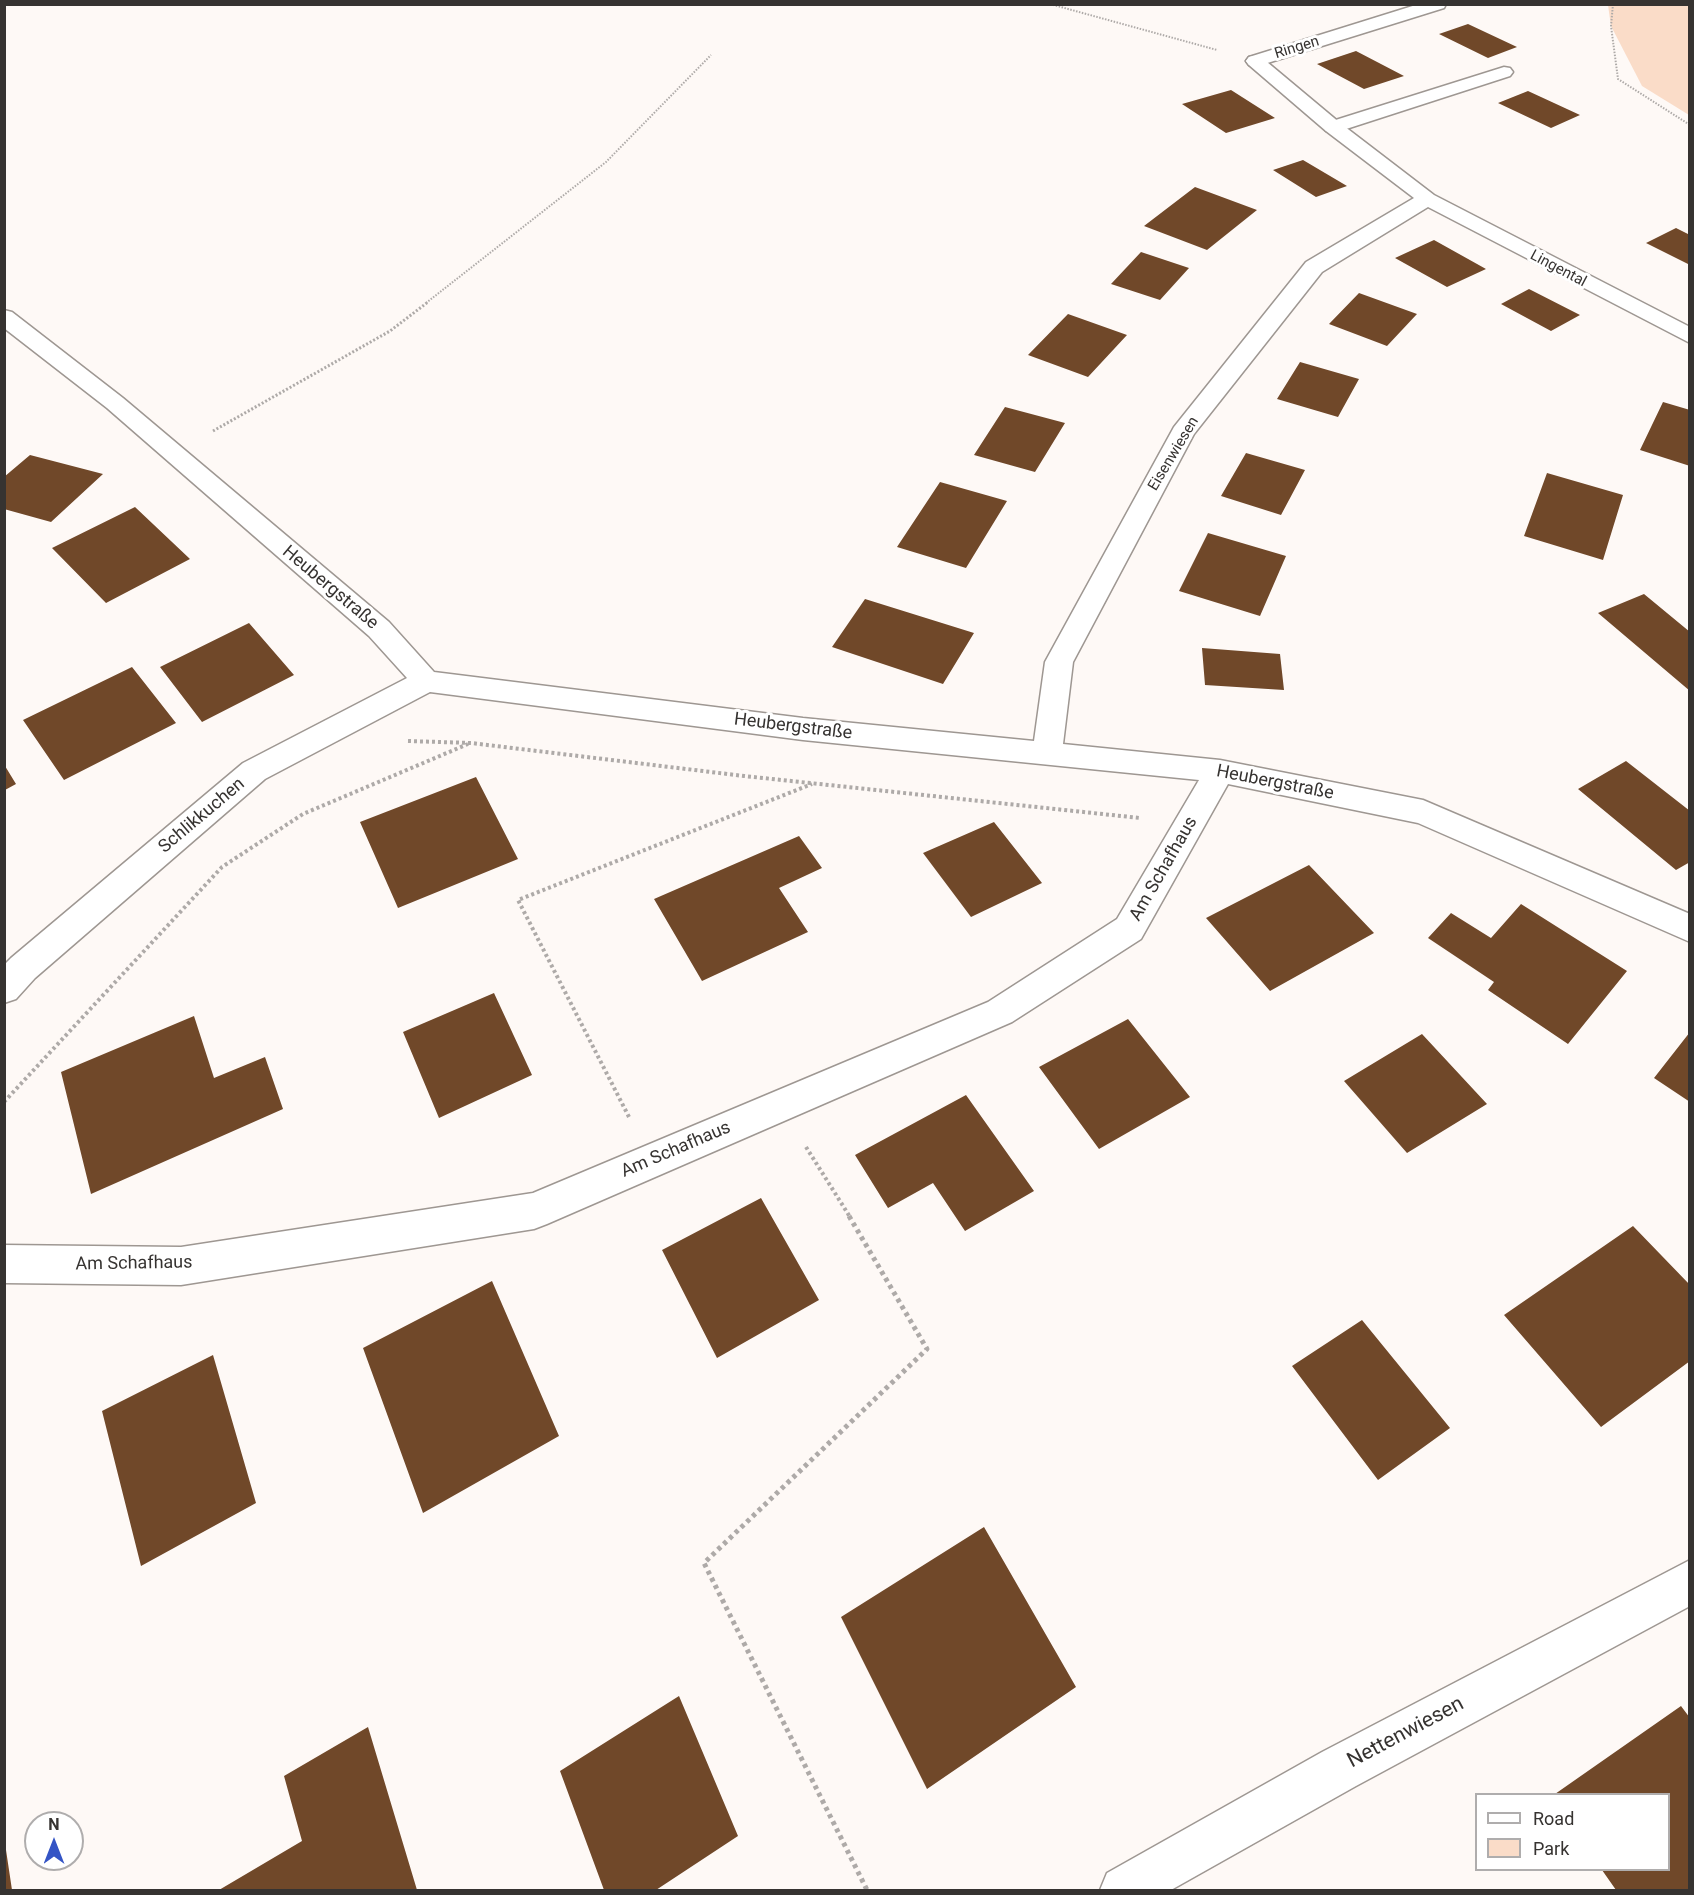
<!DOCTYPE html>
<meta charset="utf-8">
<style>
body{margin:0}
#map{position:relative;width:1694px;height:1895px;overflow:hidden;background:#fef9f6;font-family:Roboto,sans-serif}
canvas{display:block}
.frame{position:absolute;inset:0;border:6px solid #363331;pointer-events:none}
.legend{position:absolute;left:1475px;top:1793px;width:195px;height:78px;box-sizing:border-box;background:#fff;border:2px solid #afadad;margin:0;padding:8px 10px;list-style:none;font-size:18px;color:#363331}
.legend li{display:flex;align-items:center;gap:12px;height:30px}
.legend b{width:30px;border:2px solid #afadad}
.north{position:absolute;left:24px;top:1811px;width:60px;height:60px;box-sizing:border-box;background:#fff;border:2px solid #afadad;border-radius:50%;rotate:0deg;font-size:16px;font-weight:700;line-height:24px;text-align:center;color:#363331}
.north::after{content:'';display:block;margin:auto;width:21px;height:27px;background:#3454c5;clip-path:polygon(50% 0,100% 100%,50% 72%,0 100%)}
</style>
<div id="map">
<canvas width="1694" height="1895"></canvas>
<div class="frame"></div>
<ul class="legend">
<li><b style="height:8px;background:#fff"></b>Road</li>
<li><b style="height:16px;background:#fadcc8"></b>Park</li>
</ul>
<div class="north">N</div>
</div>
<script>
const g = document.querySelector('canvas').getContext('2d');
g.lineJoin = 'round';
function paint(path, color) {
  g.fillStyle = color;
  g.fill(path, 'evenodd');
}
function stroke(path, color, width, dash) {
  g.strokeStyle = color;
  g.lineWidth = width;
  g.lineCap = dash ? 'butt' : 'round';
  g.setLineDash(dash || []);
  g.stroke(path);
}
function write(font, color, halo, rows, align = 'center') {
  g.font = font + ' Roboto,sans-serif';
  g.lineWidth = 6;
  g.setLineDash([]);
  g.textBaseline = 'middle';
  g.strokeStyle = halo;
  g.fillStyle = color;
  for (const [text, x, y, turn = 0] of rows) {
    g.save();
    g.translate(x, y);
    g.rotate((+turn || 0) * Math.PI / 180);
    g.textAlign = isNaN(turn) ? turn : align;
    if (halo) g.strokeText(text, 0, 0);
    g.fillText(text, 0, 0);
    g.restore();
  }
}
const green = new Path2D(`
 M 1608,5 L 1689,5 L 1689,115 L 1642,86 L 1611,26 Z`);
const building = new Path2D(`
 M 1468,24 L 1517,47 L 1488,58 L 1439,34 Z
 M 1356,51 L 1404,76 L 1364,89 L 1317,64 Z
 M 1231,90 L 1275,118 L 1226,133 L 1182,104 Z
 M 1528,91 L 1580,115 L 1551,128 L 1498,103 Z
 M 1303,160 L 1347,186 L 1316,197 L 1273,170 Z
 M 1195,187 L 1257,210 L 1207,250 L 1144,226 Z
 M 1676,228 L 1690,235 L 1690,265 L 1646,243 Z
 M 1434,240 L 1486,269 L 1447,287 L 1395,258 Z
 M 1141,252 L 1189,268 L 1160,300 L 1111,284 Z
 M 1529,289 L 1580,315 L 1551,331 L 1501,304 Z
 M 1359,293 L 1417,314 L 1387,346 L 1329,324 Z
 M 1068,314 L 1127,335 L 1088,377 L 1028,355 Z
 M 1300,362 L 1359,379 L 1338,417 L 1277,399 Z
 M 1663,402 L 1690,410 L 1690,466 L 1640,450 Z
 M 1005,407 L 1065,423 L 1035,472 L 974,455 Z
 M 1246,453 L 1305,470 L 1281,515 L 1221,496 Z
 M 30,455 L 103,474 L 51,522 L 4,509 L 4,477 Z
 M 1547,473 L 1623,495 L 1603,560 L 1524,536 Z
 M 940,482 L 1007,501 L 966,568 L 897,547 Z
 M 135,507 L 190,559 L 106,603 L 52,548 Z
 M 1208,533 L 1286,556 L 1260,616 L 1179,591 Z
 M 1644,594 L 1690,632 L 1690,691 L 1598,613 Z
 M 865,599 L 974,633 L 943,684 L 832,647 Z
 M 249,623 L 294,675 L 202,722 L 160,667 Z
 M 1202,648 L 1280,654 L 1284,690 L 1205,685 Z
 M 132,667 L 176,723 L 64,780 L 23,720 Z
 M 1626,761 L 1690,811 L 1690,862 L 1676,870 L 1578,789 Z
 M 5,766 L 16,784 L 5,790 Z
 M 476,777 L 518,859 L 398,908 L 360,822 Z
 M 994,822 L 1042,883 L 971,917 L 923,853 Z
 M 799,836 L 822,868 L 779,888 L 808,932 L 702,981 L 654,899 Z
 M 1309,865 L 1374,933 L 1270,991 L 1206,918 Z
 M 1521,904 L 1627,971 L 1568,1044 L 1488,990 L 1494,982 L 1428,938 L 1451,913 L 1491,938 Z
 M 494,993 L 532,1075 L 439,1118 L 403,1032 Z
 M 194,1016 L 214,1078 L 265,1057 L 283,1109 L 91,1194 L 61,1072 Z
 M 1128,1019 L 1190,1097 L 1099,1149 L 1039,1067 Z
 M 1690,1032 L 1690,1102 L 1654,1078 Z
 M 1422,1034 L 1487,1104 L 1407,1153 L 1344,1081 Z
 M 966,1095 L 1034,1191 L 965,1231 L 933,1183 L 888,1208 L 855,1155 Z
 M 761,1198 L 819,1300 L 717,1358 L 662,1250 Z
 M 1633,1226 L 1690,1285 L 1690,1361 L 1601,1427 L 1504,1315 Z
 M 492,1281 L 559,1436 L 423,1513 L 363,1348 Z
 M 1362,1320 L 1450,1428 L 1378,1480 L 1292,1366 Z
 M 213,1355 L 256,1503 L 141,1566 L 102,1411 Z
 M 984,1527 L 1076,1687 L 927,1789 L 841,1617 Z
 M 679,1696 L 738,1836 L 656,1890 L 604,1890 L 560,1771 Z
 M 1681,1706 L 1690,1718 L 1690,1890 L 1616,1890 L 1602,1870 L 1668,1870 L 1668,1794 L 1555,1794 Z
 M 368,1727 L 417,1890 L 219,1890 L 302,1841 L 284,1776 Z
 M 4,1850 L 6,1850 L 12,1890 L 4,1890 Z`);
const pathFar3 = new Path2D(`
 M 1050,4 L 1217,50
 M 1613,4 L 1611,26 L 1618,79 L 1690,125
 M 426,303 L 606,162 L 711,55`);
const pathFar2 = new Path2D(`
 M 213,431 L 390,331 L 428,302`);
const pathFar1 = new Path2D(`
 M 408,741 L 471,743 L 744,776 L 1140,818
 M 4,1102 L 222,867 L 303,814 L 468,744
 M 629,1117 L 518,900 L 812,784
 M 806,1147 L 850,1217`);
const path = new Path2D(`
 M 849,1216 L 927,1349 L 704,1563 L 867,1890`);
const service = new Path2D(`
 M 1419,4 L 1446,4 L 1444,8 L 1261,65 L 1249,65 L 1246,61 L 1249,57 Z
 M 1504,67 L 1510,68 L 1513,72 L 1510,76 L 1340,131 L 1326,131 L 1324,127 L 1326,123 Z`);
const minor = new Path2D(`
 M 1255,56 L 1261,57 L 1340,123 L 1434,195 L 1690,327 L 1690,343 L 1428,207 L 1322,272 L 1194,434 L 1073,662 L 1063,744 L 1220,760 L 1423,800 L 1690,914 L 1690,942 L 1418,823 L 1228,784 L 1141,939 L 1012,1022 L 547,1224 L 534,1229 L 181,1285 L 4,1283 L 4,1245 L 181,1247 L 533,1193 L 988,1002 L 1117,919 L 1199,780 L 803,740 L 430,692 L 265,779 L 35,978 L 16,999 L 4,1003 L 4,965 L 11,958 L 243,763 L 407,678 L 369,636 L 107,408 L 4,328 L 4,310 L 12,312 L 123,398 L 389,622 L 434,672 L 803,718 L 1034,741 L 1045,662 L 1174,427 L 1306,262 L 1414,198 L 1326,131 L 1249,65 L 1246,61 L 1249,57 Z
 M 1690,1560 L 1690,1606 L 1356,1786 L 1171,1890 L 1100,1890 L 1107,1873 L 1322,1752 Z`);
const farStreetnames = [
 ["Ringen",1297,48,-17],
 ["Lingental",1558,269,28],
 ["Eisenwiesen",1174,454,-59]
];
const streetNames = [
 ["Heubergstraße",330,588,40],
 ["Heubergstraße",793,727,7],
 ["Heubergstraße",1275,783,11],
 ["Schlikkuchen",202,816,-40],
 ["Am Schafhaus",1164,869,-60],
 ["Am Schafhaus",676,1150,-23],
 ["Am Schafhaus",134,1264,-1]
];
const nearStreetnames = [
 ["Nettenwiesen",1406,1733,-28]
];
paint(green, '#fadcc8');
paint(building, '#704829');
stroke(service, '#9e9792', 3);
stroke(minor, '#9e9792', 3);
stroke(pathFar3, '#aeaaa8', 2, [1.5, 1.5]);
stroke(pathFar2, '#aeaaa8', 3, [2, 2]);
stroke(pathFar1, '#aeaaa8', 4, [3, 3]);
stroke(path, '#aeaaa8', 5, [4, 4]);
paint(service, '#fff');
paint(minor, '#fff');
write('15px', '#363331', '#fff', farStreetnames);
write('18px', '#363331', '#fff', streetNames);
write('21px', '#363331', '#fff', nearStreetnames);
</script>
